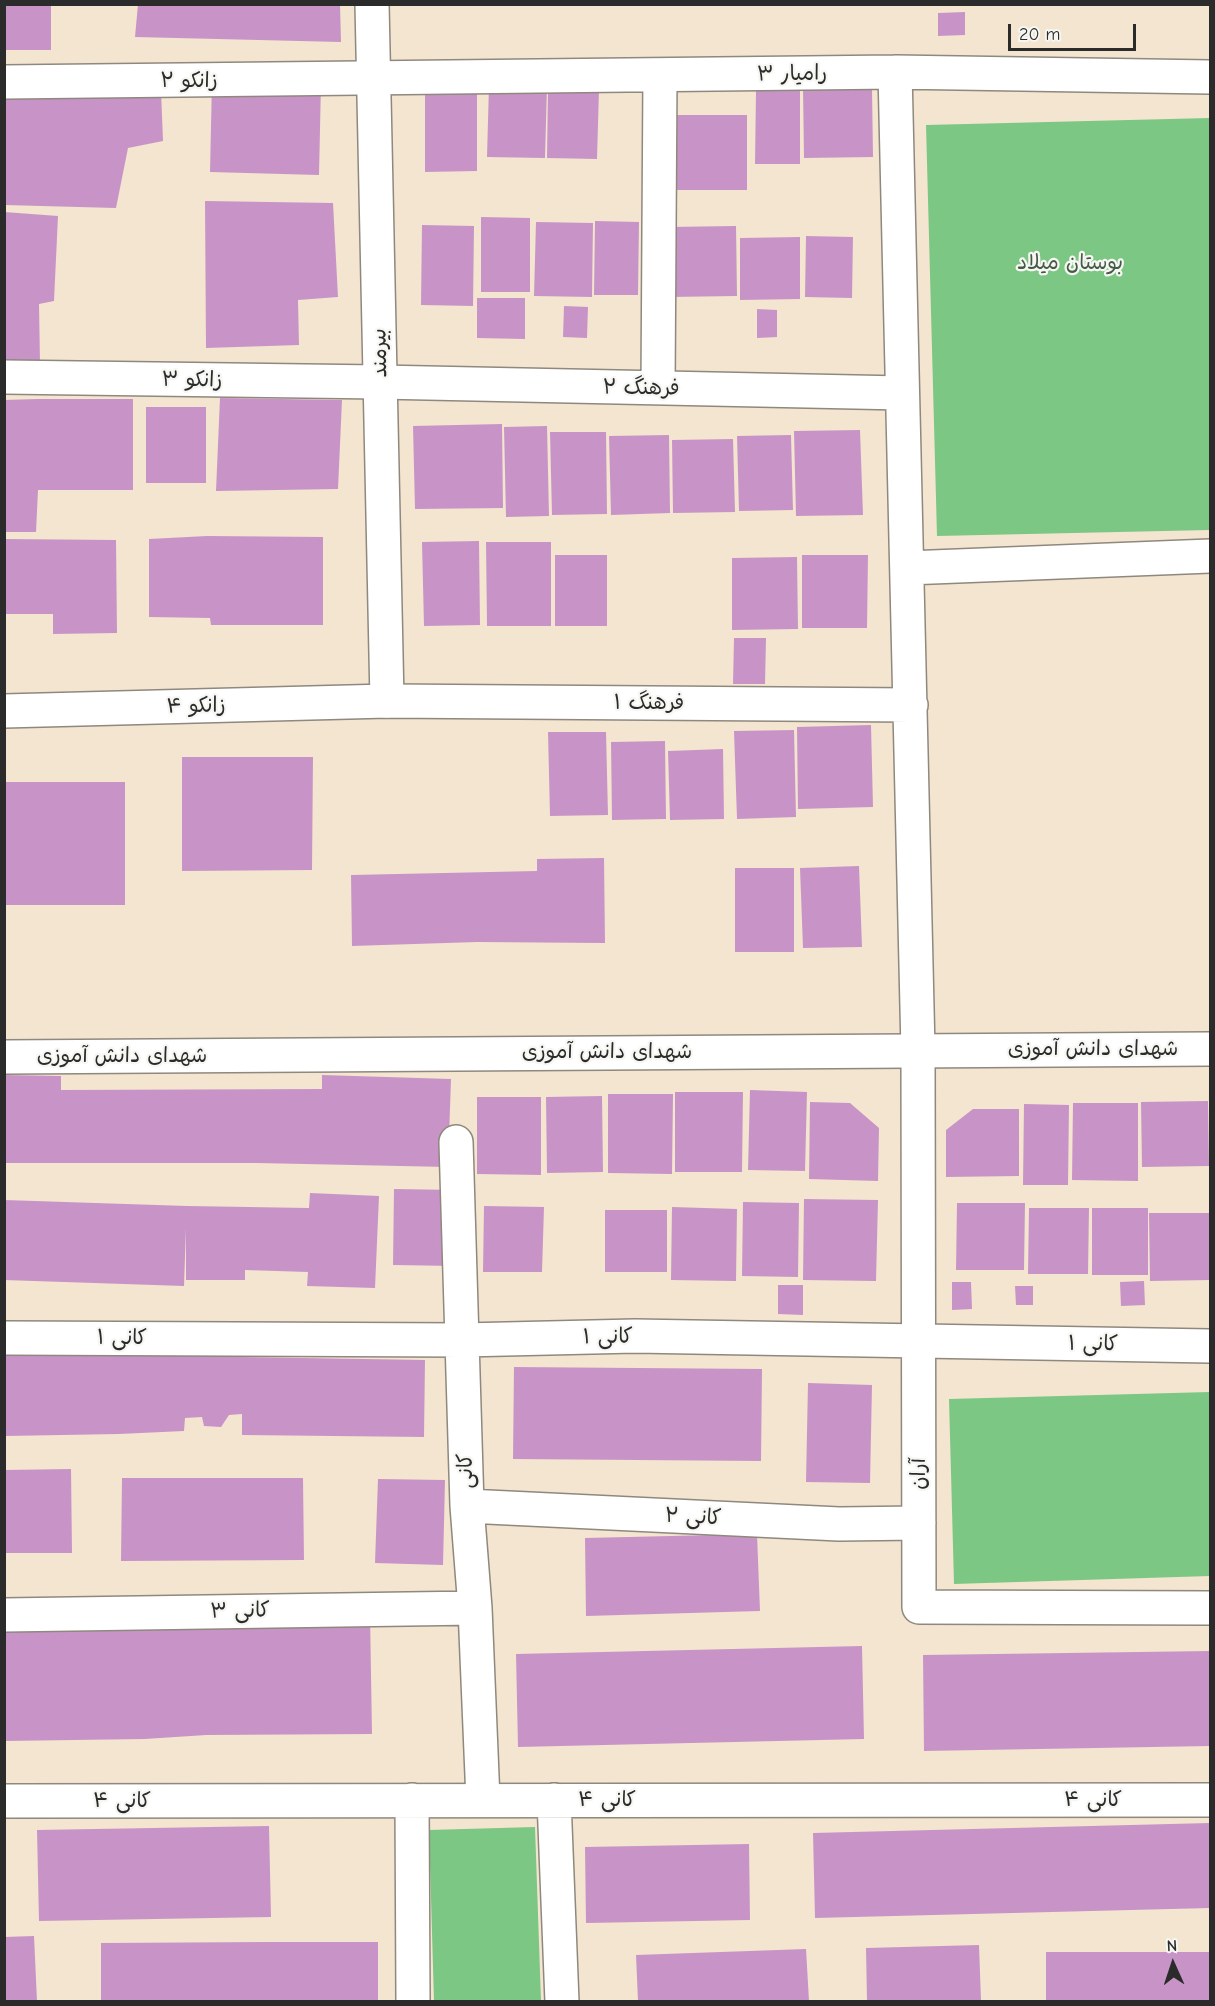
<!DOCTYPE html>
<meta charset="utf-8">
<style>
body{margin:0}
#map{position:relative;width:1215px;height:2006px;overflow:hidden;background:#f3e5d0;font-family:"Comic Neue",sans-serif}
canvas{display:block}
.frame{position:absolute;inset:0;border:6px solid #2b2b2b;pointer-events:none}
.north{position:absolute;left:1143px;top:1934px;width:60px;height:60px;-webkit-text-stroke:4px #f6f6f2;paint-order:stroke;rotate:357deg;font-size:16px;font-weight:700;line-height:24px;text-align:center;color:#2b2b2b}
.north::after{content:'';display:block;margin:auto;width:21px;height:27px;background:#2b2b2b;clip-path:polygon(50% 0,100% 100%,50% 72%,0 100%)}
.scale{position:absolute;left:1008px;top:24px;width:128px;height:27px;box-sizing:border-box;border:3px solid #2b2b2b;border-top:0;padding-left:8px;font-size:18px;line-height:21px;white-space:nowrap;color:#2b2b2b;-webkit-text-stroke:4px #f6f6f2;paint-order:stroke}
</style>
<div id="map">
<canvas width="1215" height="2006"></canvas>
<div class="frame"></div>
<div class="north">N</div>
<div class="scale">20 m</div>
</div>
<script>
const g = document.querySelector('canvas').getContext('2d');
g.lineJoin = 'round';
function paint(path, color) {
  g.fillStyle = color;
  g.fill(path, 'evenodd');
}
function stroke(path, color, width, dash) {
  g.strokeStyle = color;
  g.lineWidth = width;
  g.lineCap = dash ? 'butt' : 'round';
  g.setLineDash(dash || []);
  g.stroke(path);
}
function write(font, color, halo, rows, align = 'center') {
  g.font = font + ' "Comic Neue","Playpen Sans Arabic",sans-serif';
  g.lineWidth = 4.5;
  g.setLineDash([]);
  g.textBaseline = 'middle';
  g.strokeStyle = halo;
  g.fillStyle = color;
  for (const [text, x, y, turn = 0] of rows) {
    g.save();
    g.translate(x, y);
    g.rotate((+turn || 0) * Math.PI / 180);
    g.textAlign = isNaN(turn) ? turn : align;
    if (halo) g.strokeText(text, 0, 0);
    g.fillText(text, 0, 0);
    g.restore();
  }
}
const green = new Path2D(`
 M 1210,118 L 1210,530 L 937,536 L 926,125 Z
 M 1210,1392 L 1210,1576 L 954,1584 L 949,1399 Z
 M 535,1827 L 541,2001 L 434,2001 L 429,1830 Z`);
const building = new Path2D(`
 M 4,4 L 51,4 L 51,50 L 4,50 Z
 M 138,4 L 340,4 L 341,42 L 135,37 Z
 M 965,12 L 965,35 L 938,36 L 938,13 Z
 M 212,81 L 321,83 L 319,175 L 210,172 Z
 M 425,85 L 477,85 L 477,171 L 425,172 Z
 M 489,85 L 547,86 L 545,158 L 487,157 Z
 M 803,88 L 872,88 L 873,157 L 804,158 Z
 M 548,89 L 599,90 L 597,159 L 547,158 Z
 M 4,90 L 161,90 L 163,141 L 128,148 L 116,208 L 4,205 Z
 M 756,91 L 800,91 L 800,164 L 755,164 Z
 M 671,115 L 747,115 L 747,190 L 672,190 Z
 M 205,201 L 333,203 L 338,297 L 298,300 L 299,345 L 206,348 Z
 M 4,212 L 58,216 L 54,301 L 39,304 L 40,364 L 4,364 Z
 M 481,217 L 530,218 L 530,292 L 481,292 Z
 M 595,221 L 639,222 L 638,295 L 594,295 Z
 M 536,222 L 593,223 L 592,297 L 534,296 Z
 M 422,225 L 474,226 L 473,306 L 421,305 Z
 M 736,226 L 737,296 L 669,297 L 667,227 Z
 M 806,236 L 853,237 L 852,298 L 805,297 Z
 M 800,237 L 800,299 L 740,300 L 740,238 Z
 M 477,298 L 525,298 L 525,339 L 477,338 Z
 M 564,306 L 588,307 L 587,338 L 563,337 Z
 M 757,309 L 777,310 L 777,337 L 757,338 Z
 M 220,398 L 342,400 L 338,489 L 216,491 Z
 M 37,399 L 133,399 L 133,490 L 38,490 L 36,532 L 4,532 L 4,400 Z
 M 146,407 L 206,407 L 206,483 L 146,483 Z
 M 502,424 L 503,508 L 415,509 L 413,426 Z
 M 547,426 L 549,516 L 506,517 L 504,427 Z
 M 860,430 L 863,515 L 796,516 L 794,431 Z
 M 550,432 L 606,432 L 607,514 L 552,515 Z
 M 669,435 L 670,513 L 611,515 L 609,436 Z
 M 791,435 L 793,510 L 739,511 L 737,436 Z
 M 733,439 L 735,512 L 673,513 L 672,440 Z
 M 207,536 L 323,537 L 323,625 L 211,625 L 210,618 L 149,617 L 149,539 Z
 M 4,539 L 116,540 L 117,633 L 53,634 L 53,614 L 4,614 Z
 M 479,541 L 480,625 L 424,626 L 422,542 Z
 M 486,542 L 551,542 L 551,626 L 487,626 Z
 M 555,555 L 607,555 L 607,626 L 555,626 Z
 M 802,555 L 868,555 L 867,628 L 802,628 Z
 M 797,557 L 798,629 L 732,630 L 732,558 Z
 M 734,638 L 766,638 L 765,684 L 733,684 Z
 M 871,725 L 873,807 L 798,809 L 797,727 Z
 M 794,730 L 796,817 L 737,819 L 734,731 Z
 M 548,732 L 606,732 L 608,815 L 550,816 Z
 M 665,741 L 666,819 L 612,820 L 611,742 Z
 M 723,749 L 724,819 L 670,820 L 668,751 Z
 M 182,757 L 313,757 L 312,870 L 182,871 Z
 M 4,782 L 125,782 L 125,905 L 4,905 Z
 M 604,858 L 605,943 L 477,942 L 352,946 L 351,875 L 537,871 L 537,859 Z
 M 859,866 L 862,947 L 803,948 L 800,868 Z
 M 735,868 L 794,868 L 794,952 L 735,952 Z
 M 4,1075 L 61,1076 L 61,1090 L 322,1089 L 322,1075 L 451,1079 L 448,1167 L 257,1163 L 4,1163 Z
 M 750,1090 L 807,1092 L 805,1171 L 748,1170 Z
 M 675,1092 L 743,1092 L 742,1172 L 675,1172 Z
 M 608,1094 L 673,1094 L 672,1174 L 608,1173 Z
 M 602,1096 L 603,1172 L 547,1173 L 546,1097 Z
 M 477,1097 L 541,1097 L 541,1175 L 477,1174 Z
 M 1208,1101 L 1209,1166 L 1142,1167 L 1141,1102 Z
 M 810,1102 L 850,1103 L 879,1128 L 878,1181 L 809,1179 Z
 M 1073,1103 L 1138,1103 L 1138,1181 L 1072,1180 Z
 M 1024,1104 L 1069,1105 L 1068,1185 L 1023,1185 Z
 M 973,1109 L 1019,1109 L 1019,1176 L 946,1177 L 946,1130 Z
 M 394,1189 L 456,1190 L 454,1266 L 393,1265 Z
 M 310,1193 L 379,1196 L 375,1288 L 307,1286 L 308,1272 L 245,1270 L 245,1280 L 186,1280 L 186,1228 L 184,1286 L 4,1280 L 4,1200 L 187,1206 L 309,1208 Z
 M 804,1199 L 878,1200 L 876,1281 L 803,1280 Z
 M 743,1202 L 799,1203 L 798,1277 L 742,1276 Z
 M 957,1203 L 1025,1203 L 1024,1270 L 956,1270 Z
 M 484,1206 L 544,1207 L 542,1272 L 483,1272 Z
 M 672,1207 L 737,1209 L 736,1281 L 671,1280 Z
 M 1029,1208 L 1089,1208 L 1088,1274 L 1028,1274 Z
 M 1092,1208 L 1148,1208 L 1148,1275 L 1092,1275 Z
 M 605,1210 L 667,1210 L 667,1272 L 605,1272 Z
 M 1149,1213 L 1210,1213 L 1210,1280 L 1150,1281 Z
 M 1144,1281 L 1145,1305 L 1121,1306 L 1120,1282 Z
 M 952,1282 L 971,1282 L 972,1309 L 952,1310 Z
 M 778,1285 L 803,1285 L 803,1315 L 778,1314 Z
 M 1015,1286 L 1033,1286 L 1033,1305 L 1016,1305 Z
 M 187,1354 L 241,1357 L 425,1360 L 424,1437 L 242,1435 L 242,1414 L 229,1415 L 221,1427 L 204,1426 L 202,1417 L 185,1418 L 184,1431 L 119,1434 L 5,1436 L 5,1356 Z
 M 514,1367 L 762,1369 L 761,1461 L 513,1459 Z
 M 808,1383 L 872,1385 L 870,1483 L 806,1482 Z
 M 71,1469 L 72,1553 L 5,1553 L 5,1470 Z
 M 122,1478 L 303,1478 L 304,1560 L 121,1561 Z
 M 378,1479 L 445,1480 L 443,1565 L 375,1563 Z
 M 757,1534 L 760,1611 L 586,1616 L 585,1538 Z
 M 370,1614 L 372,1734 L 206,1735 L 145,1739 L 4,1741 L 4,1619 Z
 M 862,1646 L 864,1739 L 518,1747 L 516,1654 Z
 M 1210,1651 L 1210,1746 L 924,1751 L 923,1655 Z
 M 1210,1823 L 1210,1908 L 815,1918 L 813,1833 Z
 M 269,1826 L 271,1917 L 39,1921 L 37,1830 Z
 M 749,1844 L 750,1920 L 586,1923 L 585,1847 Z
 M 34,1936 L 37,2001 L 4,2001 L 4,1937 Z
 M 267,1942 L 378,1942 L 378,2001 L 101,2001 L 101,1943 Z
 M 979,1945 L 981,2001 L 867,2001 L 866,1948 Z
 M 806,1949 L 809,2001 L 638,2001 L 636,1955 Z
 M 1046,1952 L 1210,1952 L 1210,2001 L 1046,2001 Z`);
const street = new Path2D(`
 M 895,72 L 918,1050 L 919,1607 L 1210,1608
 M 4,82 L 895,72 L 1210,77
 M 4,377 L 380,382 L 902,393
 M 658,388 L 660,75
 M 907,568 L 1210,556
 M 4,711 L 387,701 L 911,705
 M 456,1142 L 467,1506 L 475,1608 L 483,1800
 M 4,1338 L 463,1340 L 635,1336 L 1210,1346
 M 467,1506 L 839,1524 L 919,1523
 M 4,1615 L 475,1608
 M 412,1800 L 413,2002
 M 554,1800 L 562,2002
 M 4,1801 L 1210,1800`);
const secondary = new Path2D(`
 M 372,4 L 387,701
 M 4,1057 L 1210,1049`);
const streetNames = [
 ["رامیار ۳",792,74,-1],
 ["زانکو ۲",189,81],
 ["بیرمند",380,353,-91],
 ["زانکو ۳",192,380,1],
 ["فرهنگ ۲",641,388,1],
 ["فرهنگ ۱",649,703],
 ["زانکو ۴",196,706,-1],
 ["شهدای دانش آموزی",1093,1049],
 ["شهدای دانش آموزی",607,1052],
 ["شهدای دانش آموزی",122,1056],
 ["کانی ۱",608,1337,-1],
 ["کانی ۱",122,1338],
 ["کانی ۱",1093,1344,1],
 ["کانی",466,1471,-91],
 ["آران",919,1474,-90],
 ["کانی ۲",693,1517,3],
 ["کانی ۳",240,1611,-1],
 ["کانی ۴",607,1800],
 ["کانی ۴",1093,1800],
 ["کانی ۴",122,1801]
];
const parkNames = [
 ["بوستان میلاد",1070,263]
];
paint(green, '#7dc784');
paint(building, '#c894c7');
stroke(street, '#8f887e', 36);
stroke(secondary, '#8f887e', 36);
stroke(street, '#fff', 33);
stroke(secondary, '#fff', 33);
write('21px', '#2b2b2b', '#f6f6f2', streetNames);
write('21px', '#445a46', '#f6f6f2', parkNames);
</script>
